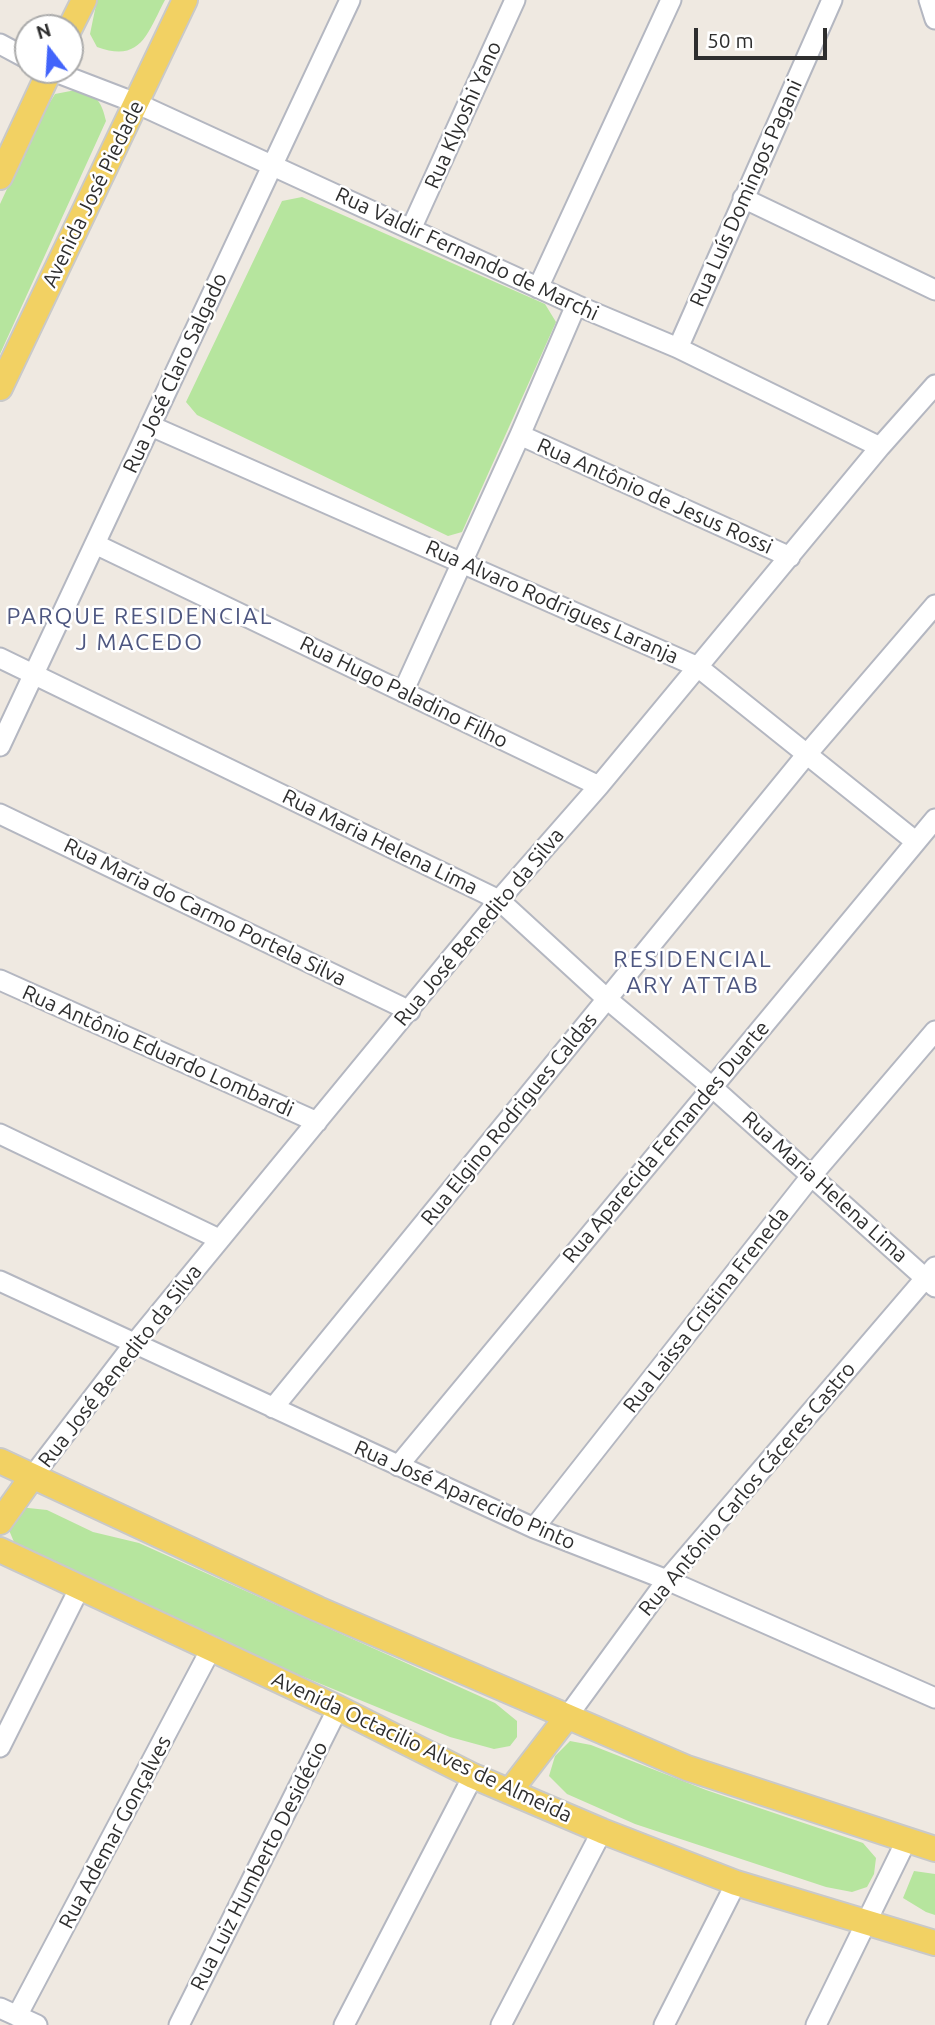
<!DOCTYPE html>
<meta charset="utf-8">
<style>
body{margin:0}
#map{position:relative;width:935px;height:2025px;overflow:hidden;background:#efe9e1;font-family:Ubuntu,sans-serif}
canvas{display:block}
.north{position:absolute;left:14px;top:14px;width:70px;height:70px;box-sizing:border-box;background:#fff;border:2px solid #ababab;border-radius:50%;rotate:343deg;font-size:19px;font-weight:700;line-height:28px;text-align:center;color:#2e2e2e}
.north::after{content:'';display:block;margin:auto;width:24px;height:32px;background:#4264fb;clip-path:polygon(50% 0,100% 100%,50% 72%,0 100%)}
.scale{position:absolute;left:694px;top:28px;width:133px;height:32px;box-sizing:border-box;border:4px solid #2e2e2e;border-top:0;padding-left:9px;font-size:21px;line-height:24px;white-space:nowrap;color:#2e2e2e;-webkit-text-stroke:5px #fff;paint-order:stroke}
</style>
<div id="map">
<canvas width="935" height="2025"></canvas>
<div class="north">N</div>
<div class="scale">50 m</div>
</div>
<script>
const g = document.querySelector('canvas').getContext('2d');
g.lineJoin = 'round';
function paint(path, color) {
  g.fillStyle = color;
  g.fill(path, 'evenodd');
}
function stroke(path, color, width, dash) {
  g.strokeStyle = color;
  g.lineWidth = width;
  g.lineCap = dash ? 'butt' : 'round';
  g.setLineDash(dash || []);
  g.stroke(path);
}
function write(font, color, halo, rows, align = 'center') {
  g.font = font + ' Ubuntu,sans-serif';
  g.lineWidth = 5;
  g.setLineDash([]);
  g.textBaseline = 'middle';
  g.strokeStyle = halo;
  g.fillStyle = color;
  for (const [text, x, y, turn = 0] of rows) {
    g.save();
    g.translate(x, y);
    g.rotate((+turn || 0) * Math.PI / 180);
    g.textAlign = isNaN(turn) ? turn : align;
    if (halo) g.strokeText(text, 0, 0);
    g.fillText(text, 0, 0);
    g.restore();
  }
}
const green = new Path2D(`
 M 97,0 L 165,0 C 147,34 141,63 97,47 L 90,34 Z
 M 81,89 C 98,96 102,104 106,121 L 0,354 L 0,204 L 38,122 L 55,94 Z
 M 302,197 L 545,304 L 556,322 L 462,532 L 448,536 L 197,415 L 186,402 L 282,201 Z
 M 19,1507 L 47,1510 L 93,1532 L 139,1543 L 495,1703 L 517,1721 L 517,1737 L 510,1746 L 494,1749 L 450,1737 L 187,1629 L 58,1568 L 14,1542 L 6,1523 Z
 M 570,1741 L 591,1745 L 706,1790 L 863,1843 L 876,1858 L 874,1874 L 867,1887 L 852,1892 L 826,1887 L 635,1824 L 567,1794 L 549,1776 L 555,1756 Z
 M 914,1871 L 935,1874 L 935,1915 L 926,1912 L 903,1898 Z`);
const minor = new Path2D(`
 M 929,0 L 935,19
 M 0,44 L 28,59
 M 50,70 L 136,103 L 576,305 L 678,348 L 880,447
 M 743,198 L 935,290
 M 411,229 L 515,0
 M 538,288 L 671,0
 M 678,348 L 832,0
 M 151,426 L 698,667 L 915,841
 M 520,435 L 790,557
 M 95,544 L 599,786
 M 0,658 L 499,900 L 607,999 L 712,1087 L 935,1287
 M 403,692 L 520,435 L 576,305
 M 0,746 L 350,0
 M 0,814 L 410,1011
 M 0,980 L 317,1122
 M 0,1134 L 219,1239
 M 0,1281 L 534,1528 L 667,1580 L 935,1698
 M 273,1408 L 807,754 L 935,605
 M 398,1466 L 935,819
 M 32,1477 L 134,1344 L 499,900 L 599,786 L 880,447 L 935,385
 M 534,1528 L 812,1175 L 935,1031
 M 567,1717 L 667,1580 L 935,1267
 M 0,1747 L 80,1587
 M 0,2008 L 37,2025
 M 17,2016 L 212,1647
 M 179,2025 L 338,1708
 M 344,2025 L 473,1776
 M 501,2025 L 602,1831
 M 664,2025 L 736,1883
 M 816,2025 L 907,1839`);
const major = new Path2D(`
 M 70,28 L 84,0
 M 0,177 L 50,70
 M 0,388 L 185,0
 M 0,1461 L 318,1609 L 687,1768 L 935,1849
 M 0,1522 L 32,1477
 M 0,1550 L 338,1708 L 473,1776 L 602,1831 L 736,1883 L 935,1943
 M 510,1791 L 567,1717`);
const streetNames = [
 ["Rua Klyoshi Yano",463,115,-66],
 ["Rua Luís Domingos Pagani",746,193,-66],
 ["Avenida José Piedade",93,194,-64],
 ["Rua Valdir Fernando de Marchi",467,254,25],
 ["Rua José Claro Salgado",175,373,-65],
 ["Rua Antônio de Jesus Rossi",655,496,24],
 ["Rua Alvaro Rodrigues Laranja",552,602,24],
 ["Rua Hugo Paladino Filho",404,692,26],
 ["Rua Maria Helena Lima",380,842,26],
 ["Rua Maria do Carmo Portela Silva",205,912,26],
 ["Rua José Benedito da Silva",479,927,-50],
 ["Rua Antônio Eduardo Lombardi",158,1051,24],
 ["Rua Elgino Rodrigues Caldas",509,1119,-51],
 ["Rua Aparecida Fernandes Duarte",666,1142,-50],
 ["Rua Maria Helena Lima",825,1187,42],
 ["Rua Laissa Cristina Freneda",706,1310,-52],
 ["Rua José Benedito da Silva",120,1366,-52],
 ["Rua Antônio Carlos Cáceres Castro",747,1489,-50],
 ["Rua José Aparecido Pinto",465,1495,24],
 ["Avenida Octacilio Alves de Almeida",422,1747,25],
 ["Rua Ademar Gonçalves",115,1832,-62],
 ["Rua Luiz Humberto Desidécio",259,1866,-63]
];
const neighbourhoodNames = [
 ["PARQUE RESIDENCIAL",140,616],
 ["J MACEDO",140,642],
 ["RESIDENCIAL",693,959],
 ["ARY ATTAB",693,985]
];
paint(green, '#b6e59e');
stroke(minor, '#b4b7c1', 23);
stroke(major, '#c9c9c9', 28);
stroke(minor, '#fff', 19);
stroke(major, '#f2d163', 24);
write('21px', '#2e2e2e', '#fff', streetNames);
g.letterSpacing = '2px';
write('23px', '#4d5680', '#fff', neighbourhoodNames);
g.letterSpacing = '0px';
</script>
